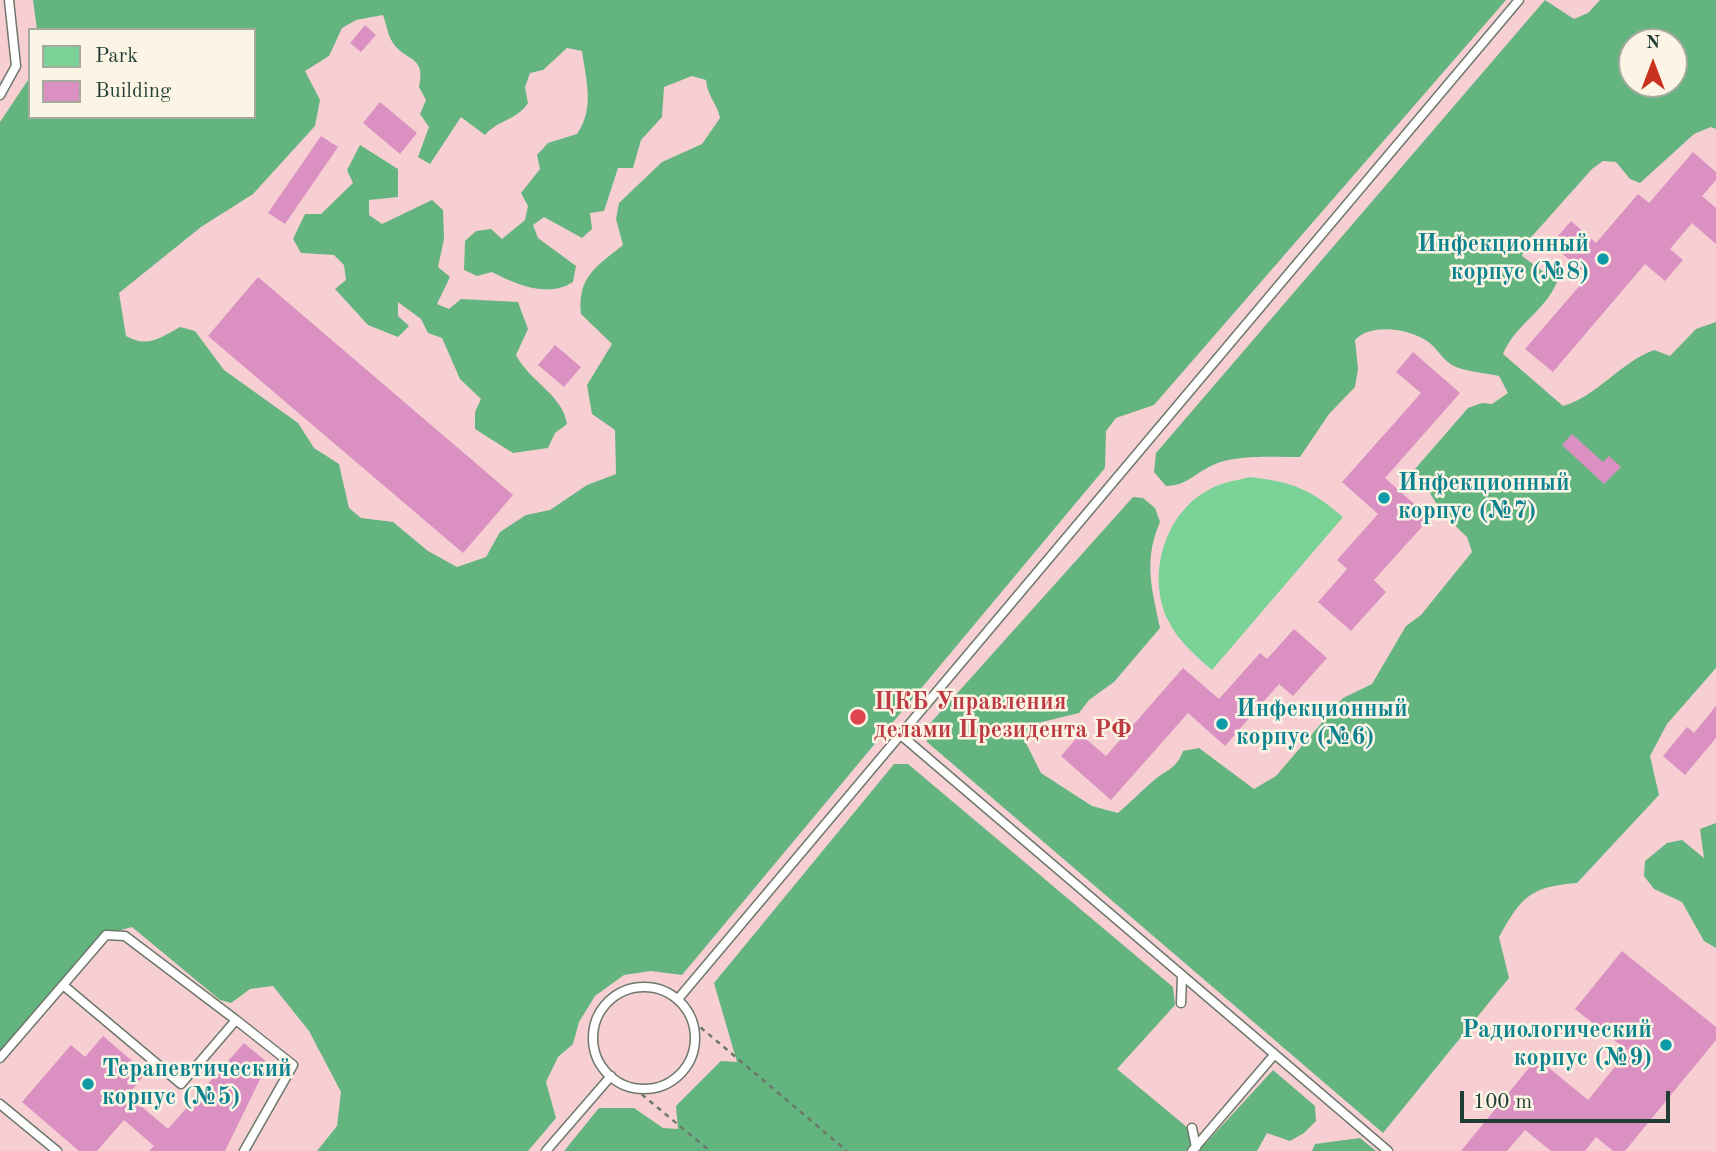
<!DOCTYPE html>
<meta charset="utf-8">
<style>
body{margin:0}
#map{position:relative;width:1716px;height:1151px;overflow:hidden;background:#f7e7cf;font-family:"Old Standard TT",serif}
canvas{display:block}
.legend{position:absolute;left:28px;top:28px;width:228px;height:91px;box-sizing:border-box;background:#fcf5e5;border:2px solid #a4ab9e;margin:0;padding:9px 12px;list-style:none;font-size:21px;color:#1f3d34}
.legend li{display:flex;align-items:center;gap:14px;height:35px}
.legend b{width:35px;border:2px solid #a4ab9e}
.north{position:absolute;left:1618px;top:28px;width:70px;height:70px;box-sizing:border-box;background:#fcf5e5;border:2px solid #a4ab9e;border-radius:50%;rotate:0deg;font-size:19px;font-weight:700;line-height:28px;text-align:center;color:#1f3d34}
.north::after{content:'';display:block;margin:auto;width:24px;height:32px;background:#c8321e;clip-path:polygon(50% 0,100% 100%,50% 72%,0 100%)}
.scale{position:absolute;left:1460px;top:1091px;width:210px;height:32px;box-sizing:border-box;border:4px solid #1f3d34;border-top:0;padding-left:9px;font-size:21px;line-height:24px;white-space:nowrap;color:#1f3d34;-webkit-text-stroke:5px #fcf5e5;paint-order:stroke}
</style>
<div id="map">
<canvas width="1716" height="1151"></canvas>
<ul class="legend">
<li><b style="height:19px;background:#7bd297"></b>Park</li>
<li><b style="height:19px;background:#da91c1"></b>Building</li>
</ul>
<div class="north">N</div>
<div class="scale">100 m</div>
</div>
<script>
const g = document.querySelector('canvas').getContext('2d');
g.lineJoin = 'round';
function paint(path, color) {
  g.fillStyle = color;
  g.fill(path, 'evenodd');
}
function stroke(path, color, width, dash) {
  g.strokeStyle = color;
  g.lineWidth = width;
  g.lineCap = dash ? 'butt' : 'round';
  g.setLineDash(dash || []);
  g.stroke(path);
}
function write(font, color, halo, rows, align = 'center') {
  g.font = font + ' "Old Standard TT",serif';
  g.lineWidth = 5;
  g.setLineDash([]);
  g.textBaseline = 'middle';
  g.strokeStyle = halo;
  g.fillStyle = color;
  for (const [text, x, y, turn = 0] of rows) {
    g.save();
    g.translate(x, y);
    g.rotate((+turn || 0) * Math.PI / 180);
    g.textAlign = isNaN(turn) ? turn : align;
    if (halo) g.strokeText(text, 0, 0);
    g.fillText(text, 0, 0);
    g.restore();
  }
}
const built = new Path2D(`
 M 0,0 L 33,0 L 37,30 L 30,30 L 30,77 L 0,122 Z
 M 126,0 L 1716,0 L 1716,1151 L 0,1151 L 0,284 L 254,117 L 254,30 ZM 1632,42 L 1674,42 L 1674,84 L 1632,84 Z`);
const green = new Path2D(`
 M 1250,477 C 1293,482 1310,489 1343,517 L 1212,670 C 1197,657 1178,641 1169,622 C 1145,576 1165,509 1214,487 C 1225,482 1238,480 1250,477 Z`);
const forest = new Path2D(`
 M 33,0 L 1506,0 L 1154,405 L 1116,418 L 1106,431 L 1105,468 L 682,975 L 651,971 L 624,975 L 595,996 L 579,1022 L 573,1044 L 558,1057 L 546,1082 L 556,1118 L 528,1151 L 317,1151 L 337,1126 L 341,1092 L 309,1031 L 273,986 L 250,989 L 231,1003 L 220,1000 L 132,927 L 103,935 L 0,1053 L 0,122 L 30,77 L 30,117 L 254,117 L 254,30 L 37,30 ZM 383,15 C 386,23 388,36 393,43 C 407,63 426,55 419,87 L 426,100 L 420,114 L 429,127 L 418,157 L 430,164 L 461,117 L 485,135 C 498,120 517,120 528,103 L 525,87 L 530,73 L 543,70 L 567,48 L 582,51 C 586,81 595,108 577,134 L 548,143 L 537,155 L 540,169 L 521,193 L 528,206 L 525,220 L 502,239 L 491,229 L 476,231 L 465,241 L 464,270 L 477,276 L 492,272 C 517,285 548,298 573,282 L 576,266 L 538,238 L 533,225 L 544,217 L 582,238 L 592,229 L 590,213 L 604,211 L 618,168 L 633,168 L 641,140 L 662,117 L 664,87 L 692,76 L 706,80 C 707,96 717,103 720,118 L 702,144 L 662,162 L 619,203 L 616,219 L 623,245 C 597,266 577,277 581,314 L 612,344 L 587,385 L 592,414 L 615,430 L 616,474 L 587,485 L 550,510 L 526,515 L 500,532 L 486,557 L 457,567 L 428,551 L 393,522 L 361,518 L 349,508 L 339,464 L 314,448 L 298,423 L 224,370 L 195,331 L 180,327 C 160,338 148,348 126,336 L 119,293 L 201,227 L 253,194 L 315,126 L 320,100 L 305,71 L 329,56 L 342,28 L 356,20 Z
 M 1545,0 L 1574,19 L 1588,13 L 1600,0 L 1716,0 L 1716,129 L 1711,127 L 1694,134 L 1640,183 L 1630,179 L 1616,162 L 1603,161 L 1592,169 L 1526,243 L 1522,256 L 1557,282 C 1545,311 1515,325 1503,354 L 1563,406 C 1596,397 1621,362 1654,350 L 1670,356 L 1696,329 L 1716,322 L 1716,668 L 1667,724 L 1650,756 L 1659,795 L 1577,883 C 1530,887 1522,896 1499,937 L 1509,978 L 1383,1133 L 927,742 L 926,728 L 1133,497 L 1143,498 L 1155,508 L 1160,522 C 1143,561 1152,589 1160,628 L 1114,682 L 1089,700 L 1079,713 L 1030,725 L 1025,741 L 1041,773 L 1092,806 L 1118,813 C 1130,803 1140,792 1152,782 C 1165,770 1176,770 1183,751 L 1199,748 L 1254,789 L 1276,776 L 1343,698 L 1372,684 L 1406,626 L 1421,615 L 1472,552 L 1467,537 L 1443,514 L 1415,469 L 1468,408 L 1482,403 L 1492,404 L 1508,393 L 1499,376 C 1486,373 1469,372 1456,367 C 1443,362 1438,348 1427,341 C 1408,328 1370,323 1355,340 L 1358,369 L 1355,387 L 1329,414 L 1300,457 C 1276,457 1232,454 1211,466 C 1194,474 1186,486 1166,486 L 1154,472 L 1156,453 ZM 1632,42 L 1674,42 L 1674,84 L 1632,84 Z
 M 360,145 L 398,169 L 398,197 L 369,200 L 369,215 L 382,224 L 432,200 L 443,210 L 444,239 L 438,267 L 450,277 L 437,304 L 449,309 L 461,299 L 518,302 L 528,329 L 516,355 C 529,381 563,395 567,424 L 555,433 L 548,448 L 513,453 L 475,429 L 475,412 L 481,399 L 460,379 L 442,338 L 428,333 L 421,319 L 398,302 L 398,316 L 409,326 L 398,337 L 368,325 L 335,289 L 346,280 L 344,265 L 334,255 L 301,253 L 293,239 L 305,214 L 321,214 L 353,183 L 347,170 Z
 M 894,764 L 908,764 L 1173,987 L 1175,1005 L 1117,1069 L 1206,1143 L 1273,1070 L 1315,1106 L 1316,1121 L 1304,1133 L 1290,1141 L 1267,1133 L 1257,1151 L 564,1151 L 599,1108 L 634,1108 L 663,1128 L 678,1129 L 676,1106 L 721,1061 L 737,1062 L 714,983 Z
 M 1716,823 L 1716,948 L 1704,941 L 1682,902 L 1654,889 L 1644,876 L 1645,861 L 1667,843 L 1682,840 L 1704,858 L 1700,829 Z
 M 1360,1138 L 1376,1151 L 1312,1151 L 1315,1144 Z`);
const building = new Path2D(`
 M 365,25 L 376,35 L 361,52 L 350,43 Z
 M 380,102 L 417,133 L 400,154 L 363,123 Z
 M 321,136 L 338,147 L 285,224 L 268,213 Z
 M 1693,152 L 1716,172 L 1716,180 L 1702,196 L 1716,208 L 1716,244 L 1692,223 L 1670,249 L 1683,260 L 1665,281 L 1645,264 L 1553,372 L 1525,349 L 1588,276 L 1551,244 L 1571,221 L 1596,243 L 1638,194 L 1649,203 Z
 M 258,277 L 513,495 L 463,553 L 208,336 Z
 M 555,345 L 581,367 L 564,387 L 538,365 Z
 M 1413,352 L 1460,393 L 1385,478 L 1430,518 L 1374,580 L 1386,592 L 1351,631 L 1318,602 L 1347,569 L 1337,560 L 1378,514 L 1342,482 L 1421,393 L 1396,372 Z
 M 1572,434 L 1603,462 L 1609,456 L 1621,467 L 1604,484 L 1562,445 Z
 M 1294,629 L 1327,658 L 1293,696 L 1279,684 L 1225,746 L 1188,713 L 1111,800 L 1061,756 L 1080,734 L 1106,756 L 1183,668 L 1219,699 L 1260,653 L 1267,659 Z
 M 1716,706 L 1716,738 L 1685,775 L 1663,756 L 1687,727 L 1694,733 Z
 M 1622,951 L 1716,1027 L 1716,1040 L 1625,1151 L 1613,1151 L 1596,1137 L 1585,1151 L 1551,1151 L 1525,1130 L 1507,1151 L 1461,1151 L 1537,1058 L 1588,1100 L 1628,1051 L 1575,1009 Z
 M 103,1036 L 146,1073 L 128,1095 L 168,1129 L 244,1043 L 268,1063 L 225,1151 L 149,1151 L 154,1146 L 124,1120 L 97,1151 L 79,1151 L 22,1102 L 71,1045 L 85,1057 Z`);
const path = new Path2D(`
 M 693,1021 L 847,1151
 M 634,1088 L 710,1151`);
const service = new Path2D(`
 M 0,95 L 16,66 L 9,0
 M 902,736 L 1388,1151
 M 63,985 L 106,935 L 125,936 L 236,1020
 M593 1038a51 51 0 1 1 102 0a51 51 0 1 1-102 0Z
 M 678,999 L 1519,0
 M 1181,1003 L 1182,977
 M 0,1058 L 63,985 L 181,1084 L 236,1020 L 293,1065 L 244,1151
 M 0,1104 L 57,1151
 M 1192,1128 L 1196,1147
 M 546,1151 L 611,1076
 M 1192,1151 L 1274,1055`);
const markers = [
 [1603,259,7,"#0f9aa8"],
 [1384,498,7,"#0f9aa8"],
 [858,717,9,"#e0444e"],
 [1222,724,7,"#0f9aa8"],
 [1666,1045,7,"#0f9aa8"],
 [88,1084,7,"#0f9aa8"]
];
const cultureNames = [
 ["Инфекционный",1589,245,"right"],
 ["корпус (№8)",1589,273,"right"],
 ["Инфекционный",1398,484],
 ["корпус (№7)",1398,512],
 ["Инфекционный",1236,710],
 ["корпус (№6)",1236,738],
 ["Радиологический",1652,1031,"right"],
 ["корпус (№9)",1652,1059,"right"],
 ["Терапевтический",102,1070],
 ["корпус (№5)",102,1098]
];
const healthNames = [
 ["ЦКБ Управления",874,703],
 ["делами Президента РФ",874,731]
];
paint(built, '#f7cfd3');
paint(green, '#7bd297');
paint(forest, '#64b480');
paint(building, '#da91c1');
stroke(service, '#6b786a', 11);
stroke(path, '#6b786a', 2.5, [5, 5]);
stroke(service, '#fff', 8);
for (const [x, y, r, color] of markers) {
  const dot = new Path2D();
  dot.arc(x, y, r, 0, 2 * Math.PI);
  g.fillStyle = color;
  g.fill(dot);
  stroke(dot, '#fcf5e5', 2.5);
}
write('bold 24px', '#0d838f', '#fcf5e5', cultureNames, 'left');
write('bold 24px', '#be3a42', '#fcf5e5', healthNames, 'left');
</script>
